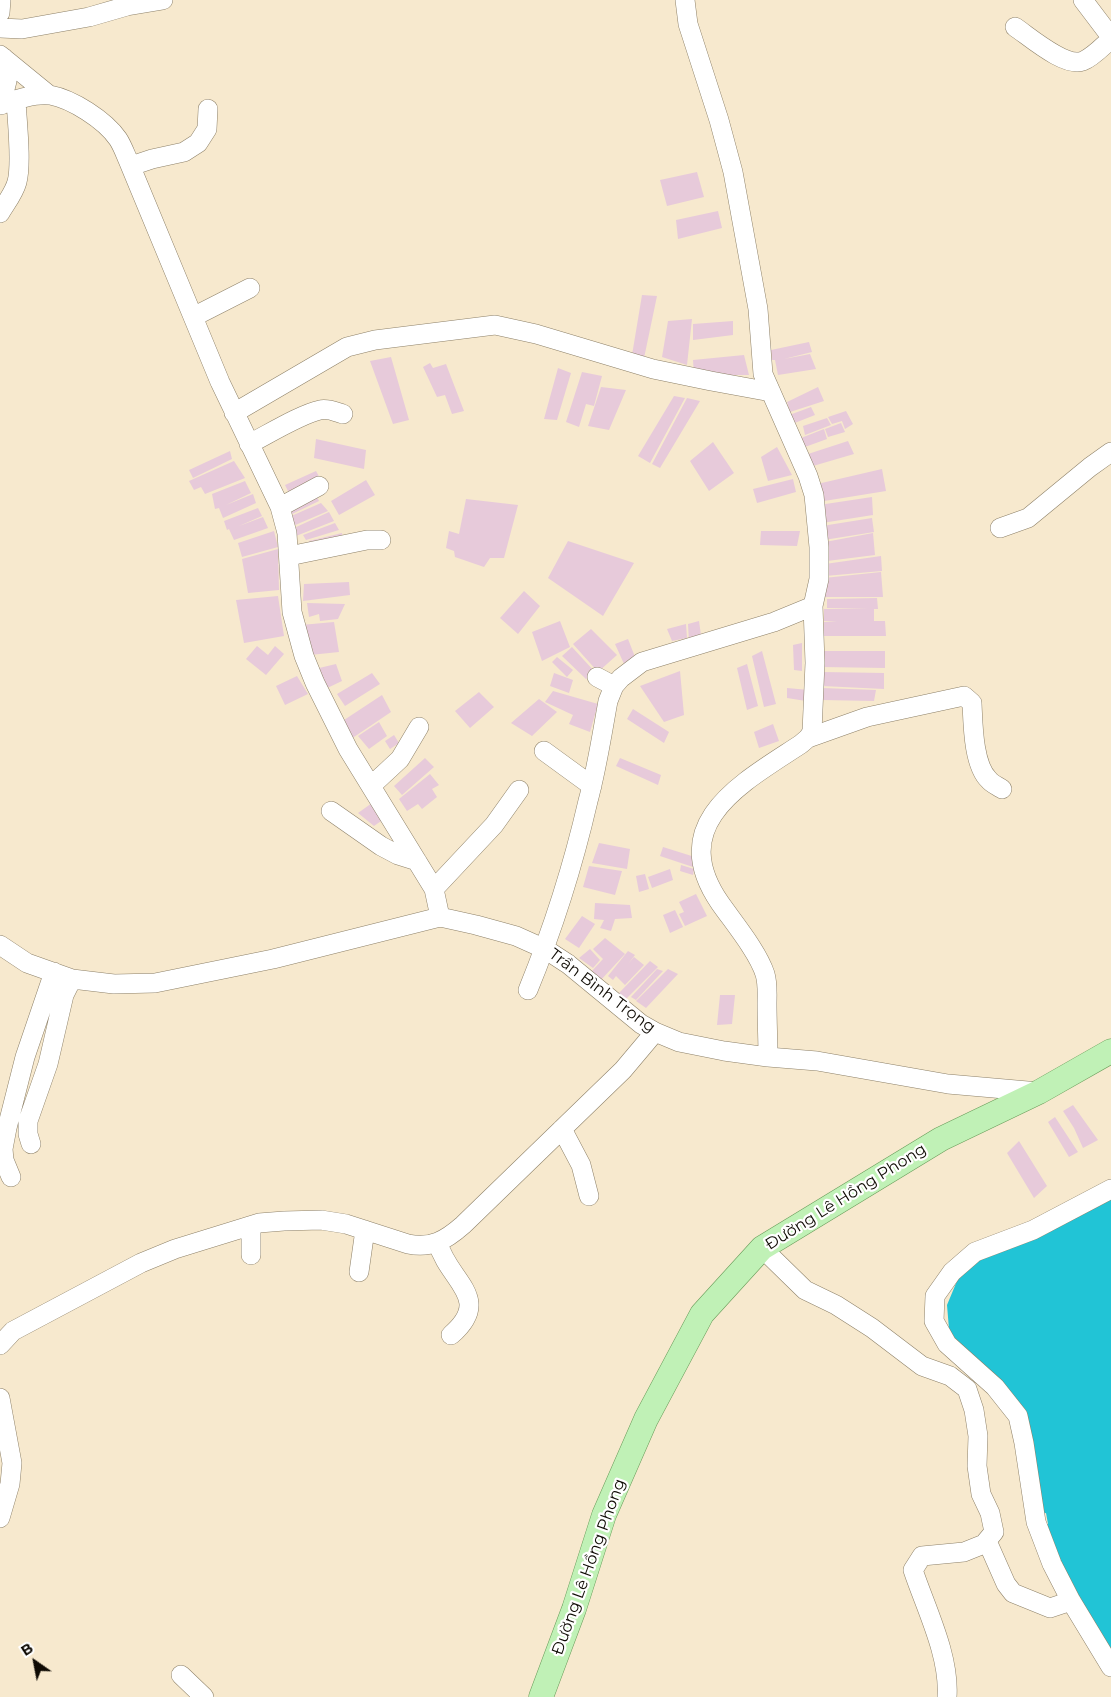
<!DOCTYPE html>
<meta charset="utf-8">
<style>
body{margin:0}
#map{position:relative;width:1111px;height:1697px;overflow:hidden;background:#f7e9ce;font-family:Montserrat,sans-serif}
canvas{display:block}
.north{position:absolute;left:10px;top:1637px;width:50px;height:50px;-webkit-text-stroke:4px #fff;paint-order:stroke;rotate:327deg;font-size:14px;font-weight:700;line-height:20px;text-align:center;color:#0f0b04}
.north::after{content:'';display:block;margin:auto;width:18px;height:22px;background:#0f0b04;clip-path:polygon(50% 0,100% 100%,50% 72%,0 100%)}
</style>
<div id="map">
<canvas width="1111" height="1697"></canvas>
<div class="north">B</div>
</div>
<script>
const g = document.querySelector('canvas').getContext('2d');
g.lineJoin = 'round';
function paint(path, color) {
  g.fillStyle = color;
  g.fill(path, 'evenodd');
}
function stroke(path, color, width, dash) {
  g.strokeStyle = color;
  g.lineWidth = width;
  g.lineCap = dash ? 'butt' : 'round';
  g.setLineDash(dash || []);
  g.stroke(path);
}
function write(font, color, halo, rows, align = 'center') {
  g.font = font + ' Montserrat,sans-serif';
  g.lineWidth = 4.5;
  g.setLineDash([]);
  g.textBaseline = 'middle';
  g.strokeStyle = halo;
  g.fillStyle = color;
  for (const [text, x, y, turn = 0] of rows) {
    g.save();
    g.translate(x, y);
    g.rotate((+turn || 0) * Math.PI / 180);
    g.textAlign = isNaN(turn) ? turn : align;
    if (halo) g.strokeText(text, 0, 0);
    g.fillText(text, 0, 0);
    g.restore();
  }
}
const water = new Path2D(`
 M 1111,1194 L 1111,1659 L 1042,1525 L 1048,1524 L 1046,1513 L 1040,1514 L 1030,1437 L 960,1348 L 949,1329 L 947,1305 L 957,1281 L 967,1264 Z`);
const building = new Path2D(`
 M 697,172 L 704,197 L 667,206 L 660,180 Z
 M 718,211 L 722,228 L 678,239 L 676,220 Z
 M 642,295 L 657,296 L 643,363 L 631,361 Z
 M 692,319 L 687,365 L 662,357 L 668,321 Z
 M 733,321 L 733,335 L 693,340 L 693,324 Z
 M 809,342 L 812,352 L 784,359 L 810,354 L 816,369 L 778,375 L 775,360 L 772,360 L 771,350 Z
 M 744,355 L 749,375 L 694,375 L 693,360 Z
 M 391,357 L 409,420 L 393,424 L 370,361 Z
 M 430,363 L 433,368 L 446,364 L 464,411 L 452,414 L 445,395 L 437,397 L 423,367 Z
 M 558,368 L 571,373 L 557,420 L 544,419 Z
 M 582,372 L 602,376 L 594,406 L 586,404 L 579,427 L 566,422 Z
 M 601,387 L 626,390 L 609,430 L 588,426 Z
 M 818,387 L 824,401 L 790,412 L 787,402 Z
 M 674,396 L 685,398 L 650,463 L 638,456 Z
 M 687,398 L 700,401 L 660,468 L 652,464 Z
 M 811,407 L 815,415 L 787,426 L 784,417 Z
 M 846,411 L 853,424 L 845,429 L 842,421 L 832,424 L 828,417 Z
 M 827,418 L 831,425 L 805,435 L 803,426 Z
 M 841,423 L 845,432 L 828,437 L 825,429 Z
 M 824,429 L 827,439 L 805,447 L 801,438 Z
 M 316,439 L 366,450 L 364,469 L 314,458 Z
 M 848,441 L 854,454 L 813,466 L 808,454 Z
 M 713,442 L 734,473 L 709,491 L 690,461 Z
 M 777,447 L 792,475 L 768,481 L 761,457 Z
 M 230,451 L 232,459 L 193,478 L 189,470 Z
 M 234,461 L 245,478 L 205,494 L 201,487 L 194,490 L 189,481 Z
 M 882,469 L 886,491 L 818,502 L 813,485 Z
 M 316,471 L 321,480 L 290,495 L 285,485 Z
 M 793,479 L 796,492 L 757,503 L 753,489 Z
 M 366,480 L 375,495 L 339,515 L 331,501 Z
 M 245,481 L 251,493 L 226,505 L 253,494 L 256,503 L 223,518 L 219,508 L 215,509 L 212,494 Z
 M 316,495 L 319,501 L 286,517 L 282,507 Z
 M 872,497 L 873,515 L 822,523 L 819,505 Z
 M 466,499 L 518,505 L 504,558 L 490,558 L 484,567 L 455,557 L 454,551 L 446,548 L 449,531 L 459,534 Z
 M 321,503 L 328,511 L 293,526 L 289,517 Z
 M 258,508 L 262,516 L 239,526 L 263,517 L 268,528 L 234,540 L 229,529 L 227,530 L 224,521 Z
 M 329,512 L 334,521 L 296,536 L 294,528 Z
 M 872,518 L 874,532 L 824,540 L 822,526 Z
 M 335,523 L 339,530 L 306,540 L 303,535 Z
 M 274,531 L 278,547 L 242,557 L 238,543 Z
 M 761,531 L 800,531 L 797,546 L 760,545 Z
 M 342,533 L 343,541 L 311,550 L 309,541 Z
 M 873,533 L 875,555 L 827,561 L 825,542 Z
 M 568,541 L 634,563 L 603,616 L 548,578 Z
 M 278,549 L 279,590 L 248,593 L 242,559 Z
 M 881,556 L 882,571 L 825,576 L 825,564 Z
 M 881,572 L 883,597 L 825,597 L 824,578 Z
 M 349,582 L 350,595 L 303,601 L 304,584 Z
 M 524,591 L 540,606 L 518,634 L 500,618 Z
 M 278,596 L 284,636 L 244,643 L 236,600 Z
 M 877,598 L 878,609 L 874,609 L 874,621 L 885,621 L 886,636 L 823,636 L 824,622 L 837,622 L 824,621 L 824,609 L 868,609 L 827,608 L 827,599 Z
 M 307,603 L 345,604 L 338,619 L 320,621 L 319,614 L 309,617 Z
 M 560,621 L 570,647 L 542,661 L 532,632 Z
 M 699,621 L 702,642 L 689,642 L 688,624 Z
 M 334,622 L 339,652 L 310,655 L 301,625 Z
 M 686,624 L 687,638 L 672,641 L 667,629 Z
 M 591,629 L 617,655 L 598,672 L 573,644 Z
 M 628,639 L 637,662 L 625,666 L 615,644 Z
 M 802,643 L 802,671 L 794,670 L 793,645 Z
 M 257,646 L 268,655 L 275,646 L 284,654 L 266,675 L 246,659 Z
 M 572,647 L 595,672 L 586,679 L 562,656 Z
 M 762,651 L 776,704 L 764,707 L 752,656 Z
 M 822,651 L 885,651 L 885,668 L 822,667 Z
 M 557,657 L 573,670 L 567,677 L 552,662 Z
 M 336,664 L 342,681 L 321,691 L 315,669 Z
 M 747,664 L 758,706 L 747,710 L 737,668 Z
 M 680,671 L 684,715 L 664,722 L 640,686 Z
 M 822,672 L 884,673 L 884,689 L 822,686 Z
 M 372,673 L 380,684 L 345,706 L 337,694 Z
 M 554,673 L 573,680 L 569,693 L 550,686 Z
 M 297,676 L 308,694 L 285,705 L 276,686 Z
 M 787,688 L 809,690 L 806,701 L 787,698 Z
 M 822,688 L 876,690 L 874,701 L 822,700 Z
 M 553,691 L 598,704 L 590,732 L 569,724 L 573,715 L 545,702 Z
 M 479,692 L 494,707 L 470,728 L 455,711 Z
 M 382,695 L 391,712 L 348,741 L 338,724 Z
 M 539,699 L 557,712 L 532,736 L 511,723 Z
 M 633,709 L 669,732 L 664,743 L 627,719 Z
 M 379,722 L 387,736 L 369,749 L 358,736 Z
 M 773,724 L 779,741 L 759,748 L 754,732 Z
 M 394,735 L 399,743 L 390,749 L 385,741 Z
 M 425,758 L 434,767 L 402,795 L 394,786 Z
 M 620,758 L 661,775 L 658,785 L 616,766 Z
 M 430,774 L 439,785 L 432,789 L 437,797 L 422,809 L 418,804 L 407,811 L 399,799 Z
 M 372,803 L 384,819 L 374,826 L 358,813 Z
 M 599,843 L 630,849 L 627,869 L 592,863 Z
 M 663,847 L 698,858 L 696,868 L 660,856 Z
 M 681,865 L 694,869 L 693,875 L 680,871 Z
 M 589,866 L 622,871 L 615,895 L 583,887 Z
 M 670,869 L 673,880 L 652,888 L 648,877 Z
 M 645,874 L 649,889 L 639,892 L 636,876 Z
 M 696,894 L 707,916 L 685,926 L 679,914 L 684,912 L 679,902 Z
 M 595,903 L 630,905 L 632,918 L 615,919 L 611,931 L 600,928 L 604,920 L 594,919 Z
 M 675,910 L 683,927 L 670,933 L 663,915 Z
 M 582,916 L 595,924 L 579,948 L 565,939 Z
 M 605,938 L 625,954 L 600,981 L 591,972 L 603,959 L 593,949 Z
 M 590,949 L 600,960 L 593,968 L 579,958 Z
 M 628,951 L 635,955 L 628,964 L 634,957 L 644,965 L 625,985 L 616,976 L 613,980 L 608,976 Z
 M 650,961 L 658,967 L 626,999 L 619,993 Z
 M 657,969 L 663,971 L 636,1000 L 631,997 Z
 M 668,969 L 678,974 L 646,1008 L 636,1001 Z
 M 720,995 L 735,995 L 732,1024 L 717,1025 Z
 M 1073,1105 L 1098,1140 L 1083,1148 L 1074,1128 L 1063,1111 Z
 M 1055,1117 L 1078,1152 L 1069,1157 L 1048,1122 Z
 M 1019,1141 L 1047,1186 L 1034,1198 L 1007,1153 Z`);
const minor = new Path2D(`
 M 685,0 L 688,24 L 719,120 L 733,172 L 758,309 L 763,374 L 808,476 L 814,495 L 819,547 L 819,579 L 813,606 L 815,663 L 812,732 L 808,738 L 801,744 C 742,783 665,823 720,903 C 734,923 758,952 765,974 C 768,984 767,994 767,1004 C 767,1022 768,1040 768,1057
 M 1083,0 L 1111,37
 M 0,13 L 1,0
 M 1015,27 C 1030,37 1065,68 1083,61 C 1093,57 1103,46 1111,39
 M 0,28 L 22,29 L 89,17 L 127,6 L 163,0
 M 0,55 L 49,95
 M 0,105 C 14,100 34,93 50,95 C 72,99 105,120 118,139 C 122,145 125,153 128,160 L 220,382 L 280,507 L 287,533 L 292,612 L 304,656 L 315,683 L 348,749 L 434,889 L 440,917
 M 1,105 L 7,81 L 4,58
 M 131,166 L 152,159 L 184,152 L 198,143 L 207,129 L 208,109
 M 0,213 C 6,203 14,193 17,182 C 22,163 17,121 16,100
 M 193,317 L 250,288
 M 234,413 L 347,347 L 375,340 L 495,325 L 536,334 L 653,369 L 711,381 L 771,392
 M 249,444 C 267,435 301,414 320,410 C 328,408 336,412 343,414
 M 280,507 L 319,486
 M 1000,528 L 1028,518 L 1090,467 L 1111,452
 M 289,556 L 367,540 L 381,540
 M 597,677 L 614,686
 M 808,738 L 867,717 L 964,696 L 972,703 C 973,723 973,765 989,780 C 992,784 998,786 1002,789
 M 544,751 L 592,786
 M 371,786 L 400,759 L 419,727
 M 331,811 L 381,846 L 398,855 L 417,861
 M 434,889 L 494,825 L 519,790
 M 0,945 L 27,963 L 72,979 L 114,984 L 155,983 L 273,959 L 440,917 L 476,925 L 516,936 L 545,949 L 568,964 L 641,1024 L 655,1032 L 679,1042 L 724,1051 L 768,1057 L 817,1061 L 948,1084 L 1039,1092
 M 528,990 C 553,929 573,866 588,801 C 597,768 602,734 608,701 L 614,686 L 621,678 L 642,662 L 774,622 L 813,606
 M 562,1129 L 581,1165 L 589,1196
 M 31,1144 L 28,1134 L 28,1121 L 48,1064 L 64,995 L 72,979
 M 11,1177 L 4,1160 L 3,1149 L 7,1128 L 25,1057 L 54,972
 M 1111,1189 L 1033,1230 L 975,1252 L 952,1272 L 935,1296 L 934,1321 L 947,1344 L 995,1387 L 1018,1416 L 1024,1443 L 1036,1522 L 1052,1564 L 1071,1601 L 1111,1667
 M 438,1243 C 448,1281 494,1298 451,1335
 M 762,1248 L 805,1290 L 836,1305 L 872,1328 L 922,1366 L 950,1376 L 967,1389 L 974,1410 L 978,1436 L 977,1466 L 981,1494 L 990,1513 L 994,1532 L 984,1544 L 964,1552 L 922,1556 L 913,1570 C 926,1609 950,1656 947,1697
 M 251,1255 L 251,1226
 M 359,1272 L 365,1230
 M 0,1345 L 13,1331 L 141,1263 L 175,1249 L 259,1223 L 284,1221 L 321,1220 L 346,1224 L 408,1244 C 431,1249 446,1240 463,1225 L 623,1070 L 655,1032
 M 0,1398 L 12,1463 L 10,1484 L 0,1518
 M 987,1541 L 1006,1584 L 1013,1593 L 1050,1608 L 1071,1601
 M 181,1675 L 204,1697`);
const major = new Path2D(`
 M 541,1697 L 574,1609 L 604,1515 L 646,1419 L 702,1314 L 762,1248 L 941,1139 L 1039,1092 L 1111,1051`);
const streetNames = [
 ["Trần Bình Trọng",602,991,37],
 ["Đường Lê Hồng Phong",846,1197,-32],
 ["Đường Lê Hồng Phong",589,1567,-70]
];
paint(water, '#21c4d6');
paint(building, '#e7cada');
stroke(minor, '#8d8068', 20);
stroke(major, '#679b58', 25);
stroke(minor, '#fff', 19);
stroke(major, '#c0f1b6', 24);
write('16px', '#0f0b04', '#fff', streetNames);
</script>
